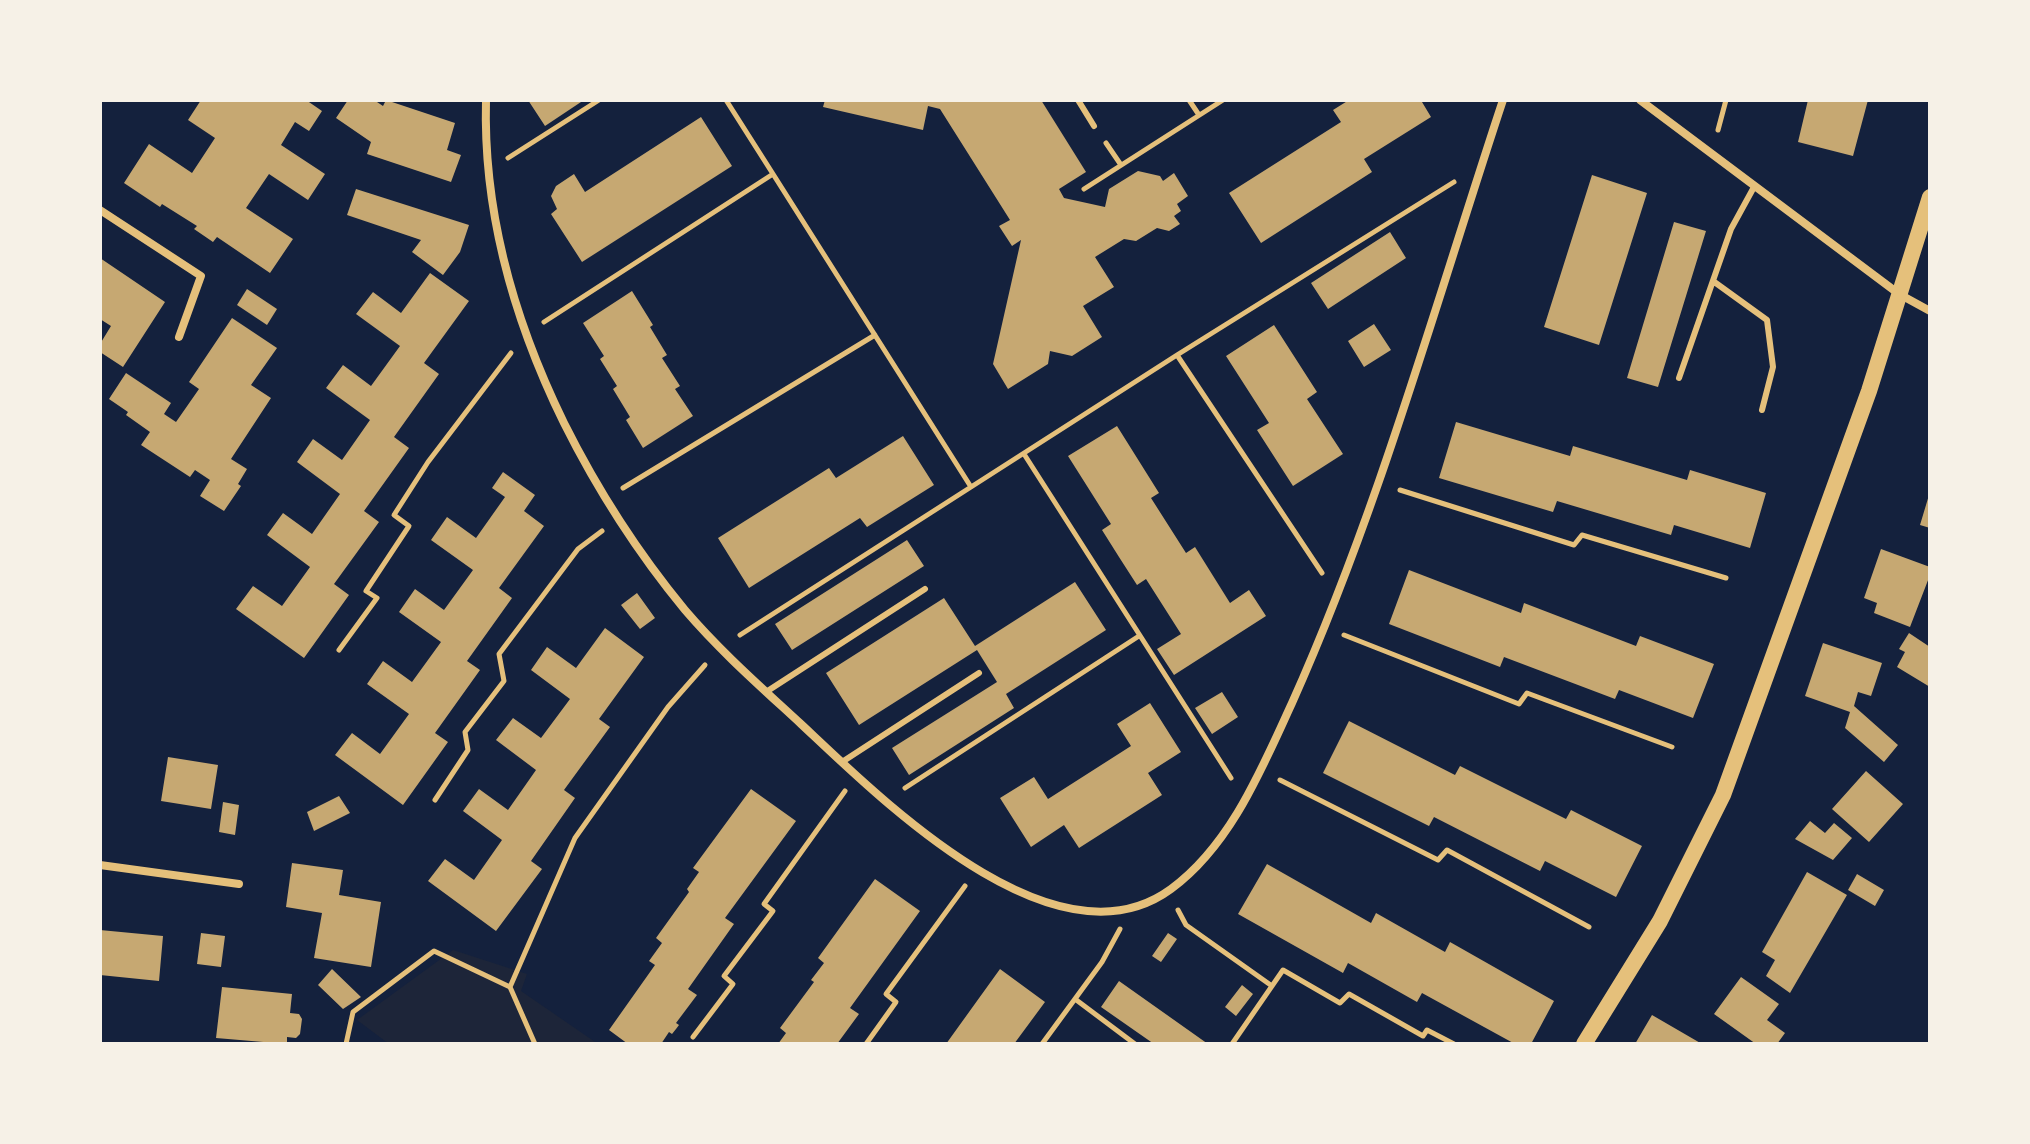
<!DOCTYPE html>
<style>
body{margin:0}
#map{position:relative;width:2030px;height:1144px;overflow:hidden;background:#14213d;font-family:"Open Sans",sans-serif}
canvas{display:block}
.frame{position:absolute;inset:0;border:102px solid #f6f1e7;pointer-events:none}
</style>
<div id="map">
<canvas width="2030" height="1144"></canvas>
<div class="frame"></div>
</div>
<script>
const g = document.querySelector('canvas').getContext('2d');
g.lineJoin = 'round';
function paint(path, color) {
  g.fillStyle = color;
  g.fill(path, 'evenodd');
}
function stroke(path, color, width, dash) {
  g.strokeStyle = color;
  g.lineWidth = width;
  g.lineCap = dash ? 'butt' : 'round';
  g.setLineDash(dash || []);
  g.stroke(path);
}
const green = new Path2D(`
 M 453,950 L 527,974 L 521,991 L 598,1044 L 389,1044 L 357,1020 Z`);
const building = new Path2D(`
 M 201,100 L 306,100 L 322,111 L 309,131 L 295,122 L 281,145 L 325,174 L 308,200 L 269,174 L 246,208 L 293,239 L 270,273 L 217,237 L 213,242 L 194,229 L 197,226 L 162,204 L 160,207 L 124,183 L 149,144 L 192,173 L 215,138 L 188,120 Z
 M 348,100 L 374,100 L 383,106 L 386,100 L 455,123 L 447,150 L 461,155 L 451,182 L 367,154 L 371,142 L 336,118 Z
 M 528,100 L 584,100 L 545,126 Z
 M 825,100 L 1041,100 L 1086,172 L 1059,189 L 1064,198 L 1105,207 L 1109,189 L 1138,171 L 1160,176 L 1163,181 L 1174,173 L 1188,196 L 1177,204 L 1181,211 L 1174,216 L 1180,224 L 1169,231 L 1157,228 L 1136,241 L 1124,239 L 1095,257 L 1114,287 L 1083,306 L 1102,337 L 1072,356 L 1050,351 L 1048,364 L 1008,389 L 993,364 L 1021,240 L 1012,246 L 999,226 L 1010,220 L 940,109 L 928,106 L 923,130 L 823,107 Z
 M 1349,100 L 1425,100 L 1422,102 L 1431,117 L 1364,159 L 1372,172 L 1261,243 L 1229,193 L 1341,122 L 1333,110 Z
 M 1808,100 L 1868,100 L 1853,156 L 1798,142 Z
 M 701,117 L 732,166 L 582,262 L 551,214 L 557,209 L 551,196 L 556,186 L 574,174 L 585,192 Z
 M 1592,175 L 1647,193 L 1599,345 L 1544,327 Z
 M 356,189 L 469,225 L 460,252 L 443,275 L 412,252 L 421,240 L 347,215 Z
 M 1674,222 L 1706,231 L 1658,387 L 1627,378 Z
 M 1390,232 L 1406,258 L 1328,309 L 1311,283 Z
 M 100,258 L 165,302 L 123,367 L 100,352 L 100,344 L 111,326 L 100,319 Z
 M 430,273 L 469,301 L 424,363 L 439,374 L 394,437 L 409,448 L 364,511 L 379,522 L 334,584 L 349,595 L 304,658 L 236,609 L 253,586 L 282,606 L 310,567 L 267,535 L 283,513 L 312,534 L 340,494 L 297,462 L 313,439 L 342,460 L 370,420 L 326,388 L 343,365 L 371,386 L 400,346 L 356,314 L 373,292 L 401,313 Z
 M 247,289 L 277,309 L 267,325 L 237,305 Z
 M 632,291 L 653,325 L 650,327 L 667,355 L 662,358 L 680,386 L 675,389 L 693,416 L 643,448 L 626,420 L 630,417 L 613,389 L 617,386 L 600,359 L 604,356 L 583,323 Z
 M 232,318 L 277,348 L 251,385 L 271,398 L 231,459 L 247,469 L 238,484 L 241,486 L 224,511 L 200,496 L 210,480 L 195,470 L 190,477 L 141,445 L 150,432 L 126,415 L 128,412 L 109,399 L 126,373 L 171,403 L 164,414 L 176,422 L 199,389 L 189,382 Z
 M 1374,324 L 1391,350 L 1364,367 L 1348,341 Z
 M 1274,325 L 1317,392 L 1307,399 L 1343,454 L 1293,486 L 1257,430 L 1269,423 L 1226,356 Z
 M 1456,422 L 1570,456 L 1573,446 L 1687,480 L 1690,470 L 1766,493 L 1750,548 L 1674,525 L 1671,535 L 1557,501 L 1553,512 L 1439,478 Z
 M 1117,426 L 1159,493 L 1151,498 L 1186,553 L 1195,547 L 1230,603 L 1249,590 L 1266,616 L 1174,675 L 1157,649 L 1181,634 L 1146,579 L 1137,585 L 1119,557 L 1102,530 L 1111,524 L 1068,456 Z
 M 903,436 L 934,485 L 867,527 L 860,518 L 749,588 L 718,538 L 829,468 L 836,478 Z
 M 503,472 L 535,495 L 524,511 L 544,526 L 499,588 L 512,598 L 467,661 L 480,670 L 435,733 L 448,742 L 403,805 L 335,755 L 352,733 L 380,754 L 409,714 L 367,684 L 383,661 L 412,682 L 441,642 L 399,612 L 415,589 L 444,610 L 473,570 L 431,540 L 447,517 L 476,538 L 505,497 L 492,488 Z
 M 1929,495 L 1930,496 L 1930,528 L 1920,525 Z
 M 907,540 L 924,566 L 792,650 L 775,624 Z
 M 1881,549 L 1930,567 L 1930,575 L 1910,627 L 1874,613 L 1877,603 L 1864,598 Z
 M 1409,570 L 1521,613 L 1524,603 L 1636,646 L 1640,636 L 1714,664 L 1693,718 L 1619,690 L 1615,699 L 1504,657 L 1500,667 L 1389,624 Z
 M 1075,582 L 1106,630 L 1006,694 L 1014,708 L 909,775 L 892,748 L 997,682 L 977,650 L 859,725 L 826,673 L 944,598 L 975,646 Z
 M 637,593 L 655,618 L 640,629 L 621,605 Z
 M 605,628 L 644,657 L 599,719 L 610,727 L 564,790 L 575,798 L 531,861 L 542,869 L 496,931 L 428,881 L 445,859 L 474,880 L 502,840 L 463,811 L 479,789 L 508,810 L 536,770 L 496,740 L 513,718 L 541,738 L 570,699 L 531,670 L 547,647 L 576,668 Z
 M 1909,633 L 1930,647 L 1930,687 L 1897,667 L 1905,652 L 1899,649 Z
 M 1823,643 L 1882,663 L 1871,696 L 1858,692 L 1854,706 L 1898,745 L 1884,762 L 1845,728 L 1850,712 L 1805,696 Z
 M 1222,692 L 1238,717 L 1212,734 L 1195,708 Z
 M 1150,703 L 1181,752 L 1148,773 L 1162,795 L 1079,848 L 1064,825 L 1031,847 L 1000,798 L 1034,777 L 1048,799 L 1131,746 L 1117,724 Z
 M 1349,721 L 1455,775 L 1460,766 L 1566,819 L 1571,810 L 1642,846 L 1616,897 L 1545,861 L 1540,871 L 1434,817 L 1429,826 L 1323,773 Z
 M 168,757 L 218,765 L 211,809 L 161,801 Z
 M 1866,771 L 1903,804 L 1869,842 L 1832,809 Z
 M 751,789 L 796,821 L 725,918 L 734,924 L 688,989 L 697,995 L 676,1023 L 679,1025 L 676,1029 L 672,1034 L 669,1032 L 661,1044 L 628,1044 L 609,1030 L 655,965 L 649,961 L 662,943 L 656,938 L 689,892 L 687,889 L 699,872 L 693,868 Z
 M 339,796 L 350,813 L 314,831 L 307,812 Z
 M 223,802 L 239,805 L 235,835 L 219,832 Z
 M 1810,821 L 1825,833 L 1834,823 L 1852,838 L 1833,860 L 1795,839 Z
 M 292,863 L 343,870 L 339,895 L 381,902 L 371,967 L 314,958 L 322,913 L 286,907 Z
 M 1267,864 L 1371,923 L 1376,913 L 1445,952 L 1450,942 L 1554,1001 L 1531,1044 L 1515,1044 L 1422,993 L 1417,1002 L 1348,963 L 1343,973 L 1238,914 Z
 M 1807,872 L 1847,895 L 1790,993 L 1766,976 L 1775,960 L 1762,952 Z
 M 1857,874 L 1884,890 L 1875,906 L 1848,890 Z
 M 875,879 L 920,911 L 850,1008 L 859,1014 L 837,1044 L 778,1044 L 786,1033 L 780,1028 L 814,982 L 811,980 L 824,963 L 818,958 Z
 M 100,930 L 163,936 L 159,981 L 100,975 Z
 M 201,933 L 225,936 L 221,967 L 197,964 Z
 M 1168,933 L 1177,939 L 1161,962 L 1152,956 Z
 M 332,969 L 361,997 L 343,1009 L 318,985 Z
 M 1000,969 L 1045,1002 L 1014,1044 L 946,1044 Z
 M 1741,977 L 1779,1004 L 1767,1020 L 1785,1033 L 1777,1044 L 1756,1044 L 1714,1014 Z
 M 1119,981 L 1208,1044 L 1154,1044 L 1101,1007 Z
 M 1242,985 L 1253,994 L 1236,1016 L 1225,1007 Z
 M 222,987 L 292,994 L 290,1013 L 299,1014 L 302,1019 L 300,1034 L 296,1038 L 287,1037 L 287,1044 L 216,1038 Z
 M 1652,1015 L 1702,1044 L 1635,1044 Z`);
const path = new Path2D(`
 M 1189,100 L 1199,115
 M 1718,130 L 1726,100
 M 1106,143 L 1121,165
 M 508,158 L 599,100
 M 773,174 L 971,487
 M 1084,189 L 1223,100
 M 544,322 L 773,174 L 726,100
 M 1177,355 L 1322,573
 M 1024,454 L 1231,778
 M 623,488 L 875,335
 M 1400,490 L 1574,545 L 1582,535 L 1726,578
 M 740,635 L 1177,355 L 1454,182
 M 1344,635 L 1519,704 L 1527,693 L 1672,747
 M 339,650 L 377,598 L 366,591 L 409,526 L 394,515 L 428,462 L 511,353
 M 1280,780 L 1438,860 L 1447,850 L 1589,927
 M 905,788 L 1139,636
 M 435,800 L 468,750 L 465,732 L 504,681 L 499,654 L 578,549 L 602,531
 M 1178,910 L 1186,925 L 1272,986
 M 1075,999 L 1135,1044
 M 693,1037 L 733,984 L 724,976 L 773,911 L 764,904 L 845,791
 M 346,1044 L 353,1012 L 434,951 L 510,987
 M 535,1044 L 510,987 L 575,838 L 668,707 L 705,665
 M 866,1044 L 896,1002 L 886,994 L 965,886
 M 1042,1044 L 1102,962 L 1120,929
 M 1232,1044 L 1283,970 L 1340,1003 L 1349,994 L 1423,1036 L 1427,1030 L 1454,1044`);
const service = new Path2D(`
 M 1078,100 L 1094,126
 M 1713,281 L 1767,320 L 1773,367 L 1762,410
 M 1679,378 L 1731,229 L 1754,187
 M 766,692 L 925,589
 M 842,762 L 979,673`);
const minor = new Path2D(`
 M 486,100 C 483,212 515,323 564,423 C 597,489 638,553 685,610 C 720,651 761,687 801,724 C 880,798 1055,974 1171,889 C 1231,845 1262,768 1292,703 C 1379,509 1436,302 1503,100
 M 1640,100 L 1899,294 L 1930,311
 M 100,210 L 201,276 L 179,337
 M 100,865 L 239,884`);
const secondary = new Path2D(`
 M 1584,1044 L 1660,921 L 1723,795 L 1869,391 L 1930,197`);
paint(green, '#1d2539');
paint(building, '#c6a872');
stroke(path, '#e5c07b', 5);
stroke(service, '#e5c07b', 6);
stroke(minor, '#e5c07b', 8);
stroke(secondary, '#e5c07b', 16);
</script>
